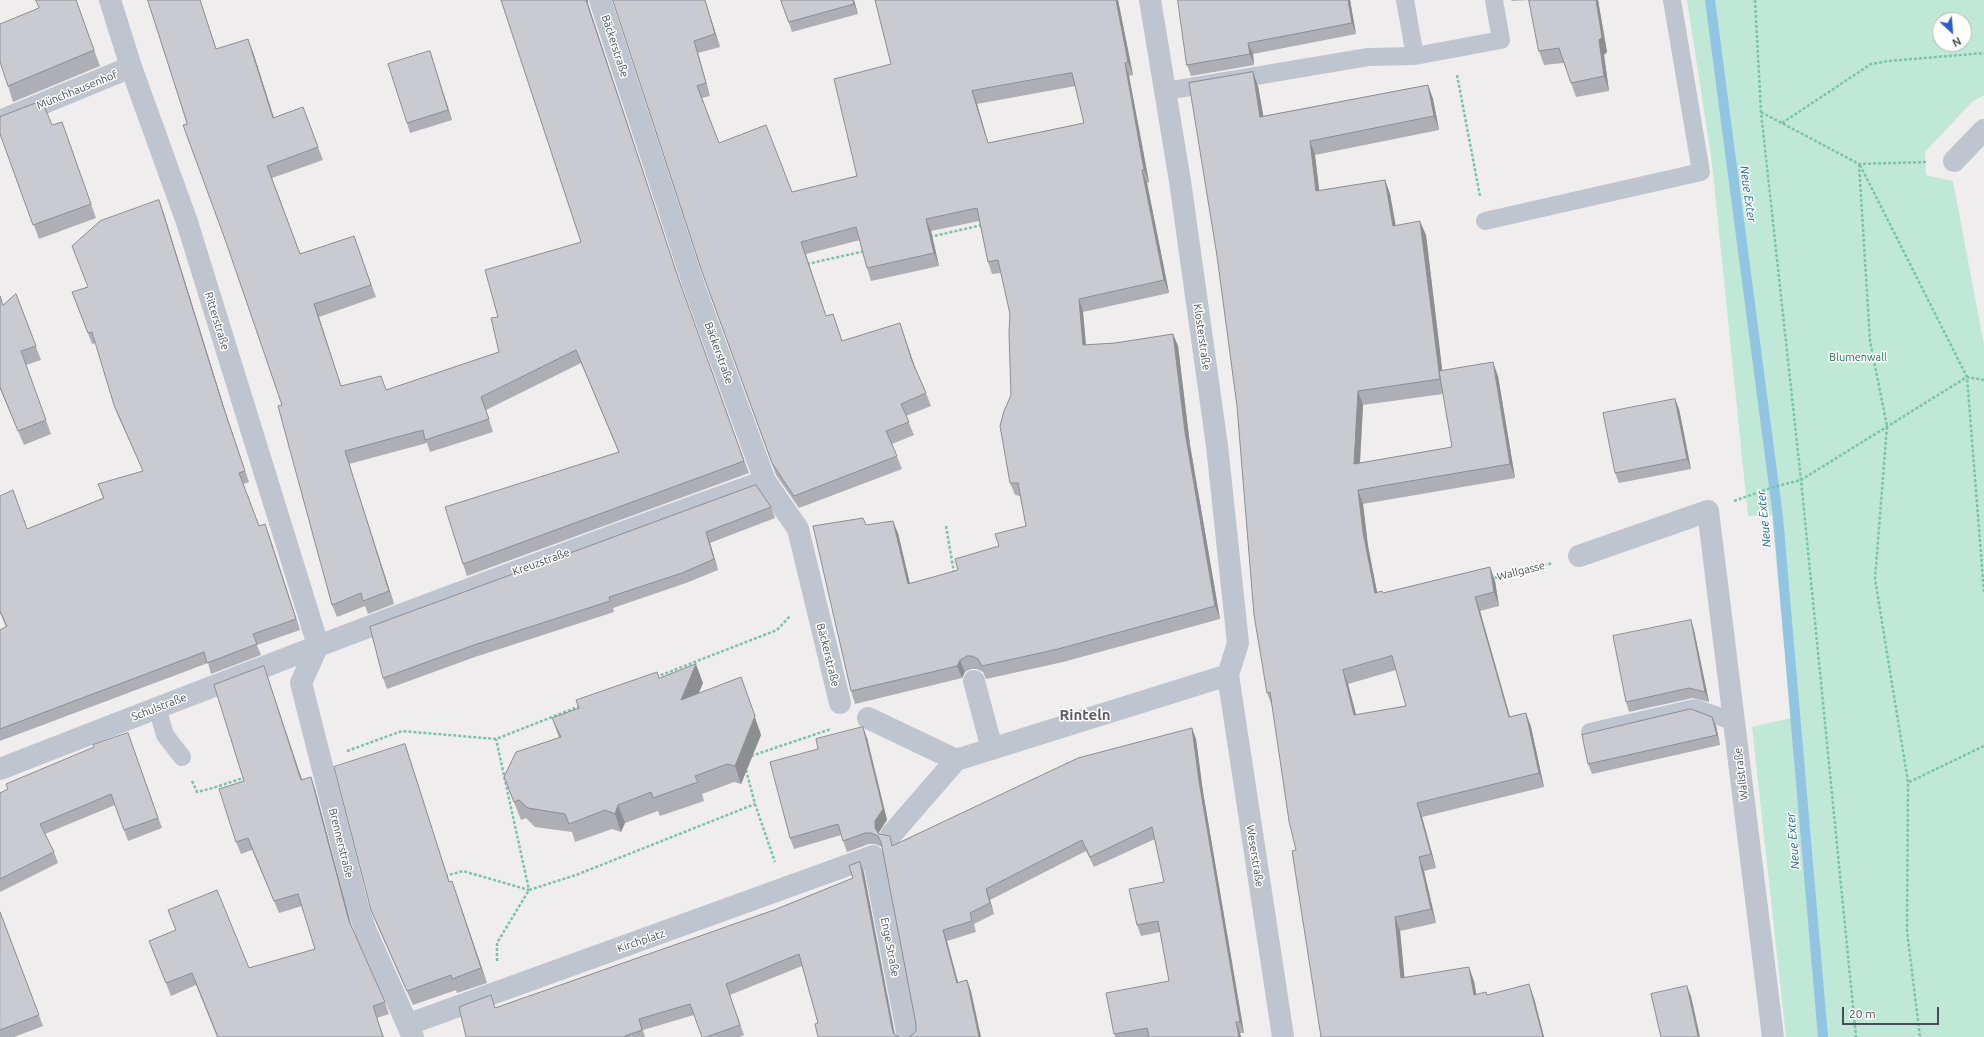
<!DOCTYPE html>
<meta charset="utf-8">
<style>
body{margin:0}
#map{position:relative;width:1984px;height:1037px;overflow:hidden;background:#efeded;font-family:Ubuntu,sans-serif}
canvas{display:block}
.north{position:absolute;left:1932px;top:12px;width:40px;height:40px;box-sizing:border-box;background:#fff;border:1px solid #b5b8bc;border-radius:50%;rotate:154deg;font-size:11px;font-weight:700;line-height:16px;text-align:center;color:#474e58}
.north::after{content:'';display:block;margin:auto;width:14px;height:18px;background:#2c59ca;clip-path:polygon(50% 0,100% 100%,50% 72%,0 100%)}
.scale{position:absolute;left:1842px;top:1007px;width:97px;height:18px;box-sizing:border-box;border:2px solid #474e58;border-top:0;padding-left:5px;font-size:12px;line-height:14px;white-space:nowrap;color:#474e58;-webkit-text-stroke:3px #fff;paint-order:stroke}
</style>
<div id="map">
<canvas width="1984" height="1037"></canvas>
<div class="north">N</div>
<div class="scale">20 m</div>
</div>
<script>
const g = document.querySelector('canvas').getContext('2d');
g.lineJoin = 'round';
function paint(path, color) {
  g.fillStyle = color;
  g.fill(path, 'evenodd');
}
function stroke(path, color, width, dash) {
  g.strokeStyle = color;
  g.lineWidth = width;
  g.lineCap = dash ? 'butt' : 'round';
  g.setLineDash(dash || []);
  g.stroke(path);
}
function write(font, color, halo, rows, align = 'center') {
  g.font = font + ' Ubuntu,sans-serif';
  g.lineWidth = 3;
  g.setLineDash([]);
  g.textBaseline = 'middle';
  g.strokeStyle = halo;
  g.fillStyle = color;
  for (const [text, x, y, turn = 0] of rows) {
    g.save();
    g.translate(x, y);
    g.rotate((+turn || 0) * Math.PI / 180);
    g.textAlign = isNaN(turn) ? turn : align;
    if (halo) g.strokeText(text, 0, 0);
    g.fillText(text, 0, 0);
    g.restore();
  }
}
const green = new Path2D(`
 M 1687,0 L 1984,0 L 1984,95 L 1972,102 L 1925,152 L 1926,175 L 1953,181 L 1984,345 L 1984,1037 L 1786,1037 L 1752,727 L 1791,718 L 1772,515 L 1748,516 L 1712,163 ZM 1940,20 L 1964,20 L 1964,44 L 1940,44 Z`);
const stream = new Path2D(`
 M 1710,0 L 1778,517 L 1823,1037`);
const path = new Path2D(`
 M 1755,0 L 1761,112 L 1801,480 L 1856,1037
 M 1457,75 L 1480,196
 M 1761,112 L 1859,164 L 1927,162
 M 1782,123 L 1871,64 L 1889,61 L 1984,53
 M 1859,164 L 1870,341 L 1887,426 L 1875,579 L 1908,782 L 1907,931 L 1920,1037
 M 1860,165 L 1967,377 L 1984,592
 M 930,237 L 982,225
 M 807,264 L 865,251
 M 1734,501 L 1770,488 L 1801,480 L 1967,377 L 1984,380
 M 946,526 L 954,573
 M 1490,579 L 1553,563
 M 656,677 L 777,630 L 790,616
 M 347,751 L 402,731 L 496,739 L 580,706
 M 751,756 L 831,729
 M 746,770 L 755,804 L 775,862
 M 192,781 L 197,792 L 213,788 L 246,777
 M 1909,782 L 1984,746
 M 445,876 L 463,871 L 529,890 L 496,739
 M 497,961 L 497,943 L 529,890 L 576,875 L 755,804`);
const service = new Path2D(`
 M 1405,0 L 1415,56
 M 1166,91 L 1368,57 L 1415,56 L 1501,40 L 1494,0
 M 1485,221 L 1701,172 L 1672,0
 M 157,707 L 165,735 L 182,757
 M 1590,732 L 1695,708 L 1735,722`);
const pedestrian = new Path2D(`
 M 1150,0 L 1180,181 L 1217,446 L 1238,643 L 1228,675 L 1283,1037
 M 974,681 L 992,749
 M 868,718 L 956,760
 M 891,835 L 956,760 L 1228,675`);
const minor = new Path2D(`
 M 110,0 L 131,67 L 187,222 L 318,645
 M 600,0 L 695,289 L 765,481 L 798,529 L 840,703
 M 0,121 L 131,67
 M 1954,161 L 1984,130
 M 1579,556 L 1708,511 L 1773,1037
 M 318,645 L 301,683 L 357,904 L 365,929 L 413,1037
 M 0,769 C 254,670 508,572 765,481
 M 409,1024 L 873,856 L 908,1037`);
const wall = new Path2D(`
 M 76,0 L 100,66 L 13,102 L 8,86 Z
 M 148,0 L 200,0 L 216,49 L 253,52 L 274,118 L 303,107 L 323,160 L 272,178 L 300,254 L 354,236 L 376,297 L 319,317 L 341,386 L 386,390 L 499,352 L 498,317 L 581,242 L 588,4 L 683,293 L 749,473 L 467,576 L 463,564 L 619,453 L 581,363 L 486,410 L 493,432 L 430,452 L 427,443 L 349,464 L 394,604 L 368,614 L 365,606 L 337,617 L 332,605 L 282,405 L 187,124 Z
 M 613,0 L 705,0 L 720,47 L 698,53 L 710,96 L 702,98 L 719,143 L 792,192 L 857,176 L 891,64 L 1118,0 L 1133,75 L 1129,76 L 1149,182 L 1147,183 L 1169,293 L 1083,312 L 1086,345 L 1115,343 L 1173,334 L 1178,346 L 1190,445 L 1220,619 L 1063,662 L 986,679 L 983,672 L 977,669 L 971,669 L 965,672 L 962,678 L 855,704 L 851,691 L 866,525 L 898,533 L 910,584 L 958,570 L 999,546 L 1026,526 L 1020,496 L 1015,495 L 1010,483 L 1011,395 L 1010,314 L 1001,273 L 992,274 L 988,262 L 979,221 L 931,231 L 939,266 L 871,281 L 867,268 L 860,240 L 806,254 L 826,316 L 833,314 L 842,341 L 904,335 L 914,365 L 926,393 L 931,406 L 906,416 L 914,435 L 892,444 L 902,469 L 799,508 L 776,475 L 702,272 ZM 1075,86 L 1084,123 L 988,143 L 977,104 Z
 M 781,0 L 854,0 L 858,14 L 792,32 Z
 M 1350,0 L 1356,34 L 1253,54 L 1254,65 L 1191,76 L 1187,65 L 1180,12 Z
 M 1511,0 L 1598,0 L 1607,52 L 1604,55 L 1609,91 L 1576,97 L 1564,63 L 1544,65 L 1539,51 L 1529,0 L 1512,1 Z
 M 430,51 L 452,120 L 410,133 L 407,123 Z
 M 1428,85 L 1433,99 L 1439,130 L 1315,155 L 1319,191 L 1385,180 L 1390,194 L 1396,226 L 1426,235 L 1442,370 L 1498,376 L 1515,478 L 1363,504 L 1368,546 L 1377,593 L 1382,591 L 1383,593 L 1490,567 L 1495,581 L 1499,606 L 1480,611 L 1510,717 L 1526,713 L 1531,727 L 1544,787 L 1422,817 L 1436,868 L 1424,871 L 1436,923 L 1400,931 L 1404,977 L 1474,981 L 1476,995 L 1534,998 L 1544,1037 L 1321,1037 L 1296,850 L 1272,706 L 1267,693 L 1258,86 L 1263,116 ZM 1443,394 L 1452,447 L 1360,463 L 1363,405 ZM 1396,670 L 1406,706 L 1356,715 L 1348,684 Z
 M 62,122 L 96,218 L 39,239 L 0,134 L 52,125 Z
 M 163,211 L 227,417 L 249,482 L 243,484 L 259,526 L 269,535 L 300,630 L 257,645 L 261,655 L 211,674 L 208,663 L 0,741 L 0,630 L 6,627 L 0,613 L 0,496 L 27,529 L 103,498 L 98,484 L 143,471 L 118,416 L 114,405 L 96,343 L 92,344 L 72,292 L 88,287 Z
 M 16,294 L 41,360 L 26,365 L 51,434 L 24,445 L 0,389 L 0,296 L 3,305 Z
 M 1675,399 L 1679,409 L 1691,469 L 1619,483 L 1615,473 Z
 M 771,507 L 775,518 L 710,543 L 718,570 L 686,583 L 613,608 L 614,612 L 475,657 L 387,689 L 383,678 L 370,627 Z
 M 1694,630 L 1709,702 L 1693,698 L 1629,712 L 1626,702 Z
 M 741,677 L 761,735 L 741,784 L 734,782 L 702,794 L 704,801 L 660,816 L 658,811 L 625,823 L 621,832 L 612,829 L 575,842 L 572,832 L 535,827 L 526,818 L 521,820 L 504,777 L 559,738 L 552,718 L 659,678 L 703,683 L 698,694 Z
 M 268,678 L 302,780 L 315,789 L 352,927 L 385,1002 L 389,1014 L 377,1018 L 384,1037 L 217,1037 L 196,985 L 171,996 L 149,941 L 176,930 L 168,910 L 249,968 L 315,949 L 302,906 L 279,913 L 252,850 L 241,854 L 236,842 L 244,781 Z
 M 1712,717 L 1716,726 L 1720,745 L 1592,774 L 1588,764 Z
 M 1192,728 L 1196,739 L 1203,792 L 1244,1033 L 1240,1033 L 1241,1037 L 1115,1037 L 1114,1034 L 1169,981 L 1160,932 L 1141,936 L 1137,925 L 1164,882 L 1155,839 L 1094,867 L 1086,851 L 990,900 L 994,914 L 974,924 L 976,932 L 947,941 L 958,982 L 971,991 L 912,1035 L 916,1031 L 916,1024 L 882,847 L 875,844 L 869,844 L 847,852 L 841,835 L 794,849 L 790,838 L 867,738 L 887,820 L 879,832 L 879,833 L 893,845 Z
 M 128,733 L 162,828 L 128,841 L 115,805 L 45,834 L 54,852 L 58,863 L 0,892 L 0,793 Z
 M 410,759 L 449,882 L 452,881 L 487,983 L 457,993 L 456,990 L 413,1005 L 377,925 L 371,910 Z
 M 860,862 L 864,873 L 895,1034 L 818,1023 L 802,966 L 730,995 L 744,1035 L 740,1037 L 702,1037 L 694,1015 L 643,1030 L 645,1037 L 466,1037 L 495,1008 L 774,910 L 853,878 Z
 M 0,912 L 43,1026 L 14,1037 L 0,1037 Z`);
const shadedWall = new Path2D(`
 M 586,0 L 588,0 L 588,4 L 683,293 Z
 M 705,0 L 720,47 L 715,34 Z
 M 853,0 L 854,0 L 858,14 L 854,4 Z
 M 1116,0 L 1118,0 L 1133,75 L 1128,62 Z
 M 1348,0 L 1350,0 L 1356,34 L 1352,23 Z
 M 1596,0 L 1598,0 L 1607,52 L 1604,55 L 1609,91 L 1604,76 L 1599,40 Z
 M 248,39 L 253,52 L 278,131 L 273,118 Z
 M 694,41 L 698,53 L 710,96 L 706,83 Z
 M 1248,43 L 1253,54 L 1254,65 L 1250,54 Z
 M 430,51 L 433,61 L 452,120 L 448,110 Z
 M 1125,63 L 1129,76 L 1149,182 L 1144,170 Z
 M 1253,72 L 1258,86 L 1266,131 L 1260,117 Z
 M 1428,85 L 1433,99 L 1439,130 L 1434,116 Z
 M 972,91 L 977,104 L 992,156 Z
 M 1310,141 L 1315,155 L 1321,205 L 1316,191 Z
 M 1142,170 L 1147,183 L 1169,293 L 1164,280 Z
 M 1385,180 L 1390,194 L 1398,240 L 1393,226 Z
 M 159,200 L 163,211 L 227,417 L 249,482 L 223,406 Z
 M 926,219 L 931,231 L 939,266 L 934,253 Z
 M 1420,221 L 1426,235 L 1445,393 L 1440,379 Z
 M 1079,299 L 1083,312 L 1087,358 L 1083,345 Z
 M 314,304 L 319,317 L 345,399 L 341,386 Z
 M 900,323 L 904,335 L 917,373 L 912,361 Z
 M 1173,334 L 1178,346 L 1190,445 L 1220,619 L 1215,606 L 1185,432 Z
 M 1493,362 L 1498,376 L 1515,478 L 1510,464 Z
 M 1358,391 L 1363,405 L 1359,478 L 1354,464 Z
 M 1675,399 L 1679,409 L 1691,469 L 1687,459 Z
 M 345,451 L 349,464 L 394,604 L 389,591 Z
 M 1358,490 L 1363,504 L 1368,546 L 1380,607 L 1375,593 L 1363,532 Z
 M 893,521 L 898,533 L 913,597 L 908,584 Z
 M 265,524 L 269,535 L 300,630 L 296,619 Z
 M 706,532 L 710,543 L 718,570 L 714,559 Z
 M 1490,567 L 1495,581 L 1499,606 L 1494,592 Z
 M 1475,597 L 1480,611 L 1514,731 L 1509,717 Z
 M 1691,620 L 1694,630 L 1709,702 L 1705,692 Z
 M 960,660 L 965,672 L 962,678 L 957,666 Z
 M 696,664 L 703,683 L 688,718 L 681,700 Z
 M 264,666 L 306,792 L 301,780 Z
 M 1343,670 L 1348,684 L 1360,729 L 1354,715 Z
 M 741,677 L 761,735 L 741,784 L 735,766 Z
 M 1526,713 L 1531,727 L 1544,787 L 1539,773 Z
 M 1712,717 L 1716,726 L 1720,745 L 1717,735 Z
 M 863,727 L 867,738 L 887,820 L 879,832 L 879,839 L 875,828 Z
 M 1192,728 L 1196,739 L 1203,792 L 1244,1033 L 1240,1022 L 1199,781 Z
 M 405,744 L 410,759 L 454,897 L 449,882 Z
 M 311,777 L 315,789 L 353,933 L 349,921 Z
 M 1417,803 L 1422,817 L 1436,868 L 1431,854 Z
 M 618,805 L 625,823 L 621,832 L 615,814 Z
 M 1419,857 L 1424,871 L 1436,923 L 1431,909 Z
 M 860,862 L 864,873 L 895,1037 L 892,1028 Z
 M 452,881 L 457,895 L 487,983 L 481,968 Z
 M 986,889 L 990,900 L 994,914 L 990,903 Z
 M 1395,917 L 1400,931 L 1406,992 L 1401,978 Z
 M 943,930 L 947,941 L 961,994 L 957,983 Z
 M 1469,967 L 1474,981 L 1479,1009 L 1474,995 Z
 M 967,980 L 971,991 L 981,1037 L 979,1037 Z
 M 1529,984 L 1534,998 L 1544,1037 L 1543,1037 Z
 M 1687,986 L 1691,996 L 1700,1037 L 1699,1037 L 1698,1036 Z
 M 1236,1022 L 1240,1033 L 1241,1037 L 1239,1037 Z`);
const building = new Path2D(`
 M 36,0 L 76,0 L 94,50 L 8,86 L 0,62 L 0,24 L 39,8 Z
 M 148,0 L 200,0 L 216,49 L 248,39 L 273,118 L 303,107 L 318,147 L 267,166 L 300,254 L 354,236 L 371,285 L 314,304 L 341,386 L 381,376 L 386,390 L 499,352 L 491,318 L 498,317 L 485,270 L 581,242 L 501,0 L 586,0 L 679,280 L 744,461 L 463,564 L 445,507 L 619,452 L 576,350 L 481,397 L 489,419 L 425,440 L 423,430 L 345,451 L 389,591 L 363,601 L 361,593 L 332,605 L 278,406 L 282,405 L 226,242 L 183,125 L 187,124 Z
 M 613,0 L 705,0 L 715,34 L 694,41 L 706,83 L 697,86 L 719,143 L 766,125 L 792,192 L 857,176 L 834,79 L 891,64 L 875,0 L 1116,0 L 1128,62 L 1125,63 L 1144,170 L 1142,170 L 1164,280 L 1079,299 L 1083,345 L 1115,343 L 1173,334 L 1185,432 L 1215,606 L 1058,649 L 982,666 L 978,659 L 972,656 L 967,656 L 960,660 L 957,666 L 851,691 L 813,526 L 863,518 L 866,525 L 893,521 L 908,584 L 958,570 L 955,559 L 999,546 L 995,534 L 1026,526 L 1018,483 L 1010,483 L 1000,426 L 1004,411 L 1011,395 L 1009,333 L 1010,314 L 998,260 L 988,262 L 977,208 L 926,219 L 934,253 L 867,268 L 856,227 L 801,242 L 826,316 L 833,314 L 842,341 L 900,323 L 912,361 L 926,393 L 901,404 L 909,422 L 886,431 L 897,456 L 794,496 L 772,463 L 702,272 ZM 1072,73 L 1084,123 L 988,143 L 972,91 Z
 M 781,0 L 853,0 L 854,4 L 789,22 Z
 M 1178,0 L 1348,0 L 1352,23 L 1248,43 L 1250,54 L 1187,65 Z
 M 1529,0 L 1596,0 L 1602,37 L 1599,40 L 1604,76 L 1571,83 L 1559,48 L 1539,51 Z
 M 430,51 L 448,110 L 407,123 L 388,64 Z
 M 1253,72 L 1260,117 L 1428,85 L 1434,116 L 1310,141 L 1316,191 L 1385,180 L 1393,226 L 1420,221 L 1440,379 L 1358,391 L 1354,464 L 1452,447 L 1439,371 L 1493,362 L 1510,464 L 1358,490 L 1363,532 L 1375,593 L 1382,591 L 1383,593 L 1490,567 L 1494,592 L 1475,597 L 1509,717 L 1526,713 L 1539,773 L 1417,803 L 1431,854 L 1419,857 L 1431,909 L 1395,917 L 1401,978 L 1469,967 L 1474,995 L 1486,992 L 1487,995 L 1529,984 L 1543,1037 L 1321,1037 L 1292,851 L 1296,850 L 1289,821 L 1270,692 L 1267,693 L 1254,615 L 1237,406 L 1217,256 L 1189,83 ZM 1392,656 L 1406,706 L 1354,715 L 1343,670 Z
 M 42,101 L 52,125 L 62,122 L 91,204 L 33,225 L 0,134 L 0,117 Z
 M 159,200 L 223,406 L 245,471 L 239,473 L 259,526 L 265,524 L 296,619 L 253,634 L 257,644 L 207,663 L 204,652 L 0,729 L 0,630 L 7,626 L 0,611 L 0,496 L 13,490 L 27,529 L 104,498 L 98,484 L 143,471 L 114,405 L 92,332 L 88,333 L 72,292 L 88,287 L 72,246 L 100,221 Z
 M 16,294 L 36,346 L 21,351 L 46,420 L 18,431 L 0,387 L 0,296 L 3,305 Z
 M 1675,399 L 1687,459 L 1615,473 L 1603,413 Z
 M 756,485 L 771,507 L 706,532 L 714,559 L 682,573 L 609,597 L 610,601 L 471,646 L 383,678 L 370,627 Z
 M 1691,620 L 1705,692 L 1689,688 L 1626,702 L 1613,636 Z
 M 696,664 L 681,700 L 741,677 L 755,716 L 735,766 L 727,764 L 695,776 L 698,782 L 653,798 L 651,792 L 618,805 L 615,814 L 605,810 L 569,824 L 565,814 L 528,808 L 519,800 L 514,802 L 504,777 L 516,752 L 561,737 L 552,718 L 579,708 L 576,700 L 657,672 L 659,678 Z
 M 264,666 L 301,780 L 311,777 L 349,921 L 385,1002 L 373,1006 L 383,1037 L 218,1037 L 192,973 L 166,983 L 149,941 L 176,930 L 168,910 L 217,890 L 249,968 L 315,949 L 298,894 L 274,901 L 248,838 L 236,842 L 219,789 L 244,781 L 214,685 Z
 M 1691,709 L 1712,717 L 1717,735 L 1588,764 L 1582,735 Z
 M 863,727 L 883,809 L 875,821 L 875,828 L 879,834 L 890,836 L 892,846 L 1078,758 L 1192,728 L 1199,781 L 1240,1022 L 1236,1022 L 1239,1037 L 1149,1037 L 1147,1028 L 1114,1034 L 1106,993 L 1169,981 L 1158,921 L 1137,925 L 1129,889 L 1164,882 L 1152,827 L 1090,857 L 1082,840 L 986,889 L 990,903 L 970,913 L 972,921 L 943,930 L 957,983 L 967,980 L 979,1037 L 909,1037 L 912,1035 L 916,1031 L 916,1024 L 881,842 L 878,836 L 871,833 L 865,833 L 843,841 L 838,824 L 790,838 L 770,762 L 818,749 L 816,739 Z
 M 128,733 L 158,818 L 124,830 L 111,794 L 40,824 L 54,852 L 0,879 L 0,793 L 8,789 L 6,784 L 94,747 L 93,745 Z
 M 405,744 L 449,882 L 452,881 L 481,968 L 452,979 L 451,975 L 407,991 L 371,910 L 334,767 Z
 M 860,862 L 892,1028 L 894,1034 L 899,1037 L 818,1037 L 815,1024 L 818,1023 L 799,954 L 726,984 L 740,1025 L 706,1037 L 702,1037 L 690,1004 L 639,1019 L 642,1030 L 625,1036 L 625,1037 L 466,1037 L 459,1007 L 491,995 L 495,1008 L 774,910 L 853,878 L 849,866 Z
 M 0,912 L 39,1015 L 0,1030 Z
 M 1687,986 L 1698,1036 L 1693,1037 L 1661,1037 L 1651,994 Z`);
const streetNames = [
 ["Bäckerstraße",615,46,72],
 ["Münchhausenhof",77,90,-22],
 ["Ritterstraße",217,321,73],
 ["Klosterstraße",1202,337,82],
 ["Bäckerstraße",719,353,70],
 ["Kreuzstraße",541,562,-20],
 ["Wallgasse",1521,571,-14],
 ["Bäckerstraße",828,655,76],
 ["Schulstraße",159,707,-21],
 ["Wallstraße",1741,774,-97],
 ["Brennerstraße",341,843,76],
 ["Weserstraße",1255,856,81],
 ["Kirchplatz",641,941,-19],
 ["Enge Straße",890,947,79]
];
const parkNames = [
 ["Blumenwall",1858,357]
];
const waterNames = [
 ["Neue Exter",1748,194,82],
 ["Neue Exter",1764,519,-96],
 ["Neue Exter",1793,841,-95]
];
const districtNames = [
 ["Rinteln",1085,715]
];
paint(green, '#bfe9d6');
stroke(stream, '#91c5e1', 10);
stroke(path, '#7bc3aa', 2.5, [3, 2]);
stroke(service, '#bfc5ce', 18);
stroke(pedestrian, '#bfc5ce', 22);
stroke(minor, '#bfc5ce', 22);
paint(wall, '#aeafb4');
paint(shadedWall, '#8d8e92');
paint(building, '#cacbd1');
stroke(building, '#8d8e92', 1);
write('11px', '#474e58', '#fff', streetNames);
write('11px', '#207155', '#fff', parkNames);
write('italic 12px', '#1b6b97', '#fff', waterNames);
write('bold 15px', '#5a5c61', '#fff', districtNames);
</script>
